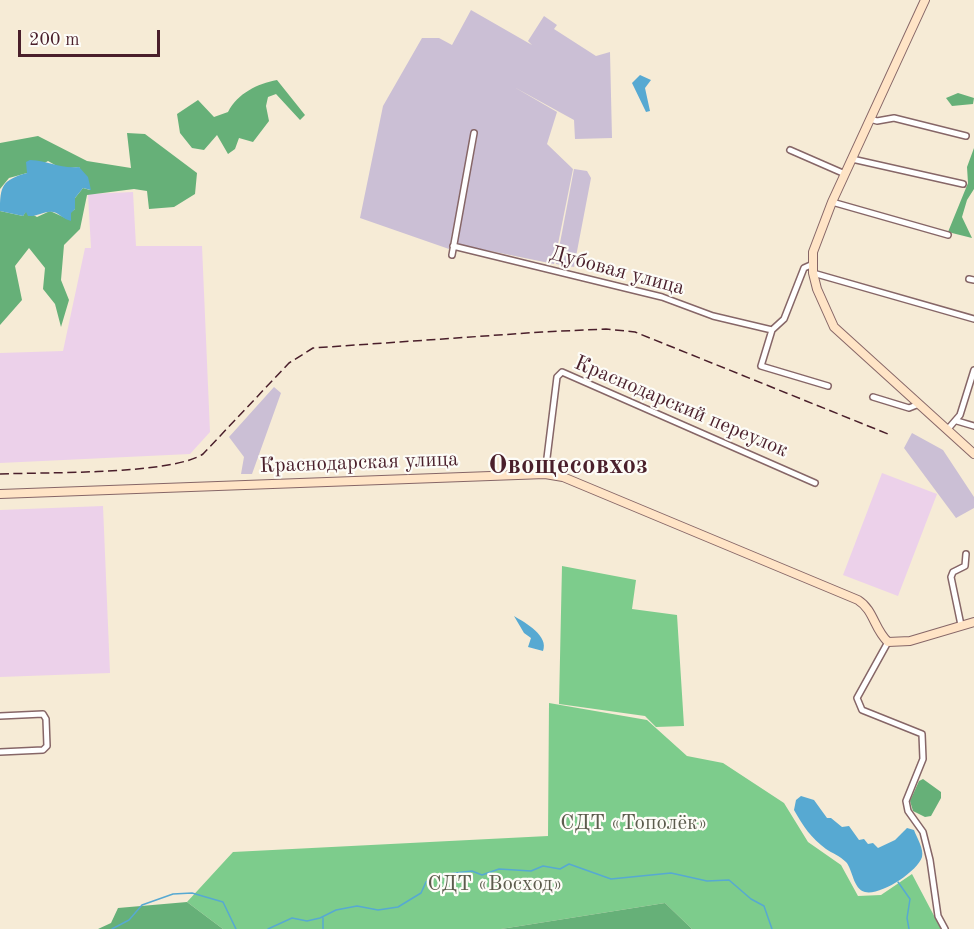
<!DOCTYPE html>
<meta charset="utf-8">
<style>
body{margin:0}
#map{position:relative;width:974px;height:929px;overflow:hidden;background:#f6ebd6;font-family:"Old Standard TT",serif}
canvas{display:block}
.scale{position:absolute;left:18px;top:30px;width:142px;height:27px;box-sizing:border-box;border:3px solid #4a1f2b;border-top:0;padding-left:8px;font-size:18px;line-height:21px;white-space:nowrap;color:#4a1f2b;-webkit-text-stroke:4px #fdfcf7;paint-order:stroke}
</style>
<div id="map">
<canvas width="974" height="929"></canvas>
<div class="scale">200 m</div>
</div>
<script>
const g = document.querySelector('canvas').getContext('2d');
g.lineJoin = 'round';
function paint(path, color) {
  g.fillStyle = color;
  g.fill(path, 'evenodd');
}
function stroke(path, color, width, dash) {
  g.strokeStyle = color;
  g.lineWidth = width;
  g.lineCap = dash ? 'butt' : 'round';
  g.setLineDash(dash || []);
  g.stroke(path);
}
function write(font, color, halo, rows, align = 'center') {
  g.font = font + ' "Old Standard TT",serif';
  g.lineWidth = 4.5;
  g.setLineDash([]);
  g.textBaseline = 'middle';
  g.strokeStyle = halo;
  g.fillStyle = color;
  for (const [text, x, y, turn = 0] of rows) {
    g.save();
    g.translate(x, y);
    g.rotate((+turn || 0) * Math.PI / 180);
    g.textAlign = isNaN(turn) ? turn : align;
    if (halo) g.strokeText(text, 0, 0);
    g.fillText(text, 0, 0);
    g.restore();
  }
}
const built = new Path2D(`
 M 133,192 L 136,246 L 202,246 L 210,432 L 190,454 L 0,463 L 0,353 L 63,351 L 85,248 L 91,248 L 88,194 Z
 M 882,473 L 937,494 L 898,596 L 843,575 Z
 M 103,506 L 110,673 L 0,677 L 0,510 Z`);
const industrial = new Path2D(`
 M 471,10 L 532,45 L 528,41 L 544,16 L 557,25 L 554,29 L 596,56 L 610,52 L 612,138 L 575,139 L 574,120 L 514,87 L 557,112 L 547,144 L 573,169 L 554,264 L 456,244 L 477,138 L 471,138 L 449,249 L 360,218 L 383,106 L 422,38 L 439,38 L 452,45 Z
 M 574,169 L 587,171 L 591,178 L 574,267 L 556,264 Z
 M 274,387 L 281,393 L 252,474 L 241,474 L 244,457 L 229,437 Z
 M 912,433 L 943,450 L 974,497 L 974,508 L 956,518 L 904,448 Z`);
const green = new Path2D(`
 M 562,566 L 636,580 L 632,609 L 677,615 L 684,726 L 656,727 L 645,716 L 559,704 Z
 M 549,703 L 647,720 L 687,756 L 723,763 L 784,803 L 808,842 L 841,865 L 858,896 L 881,895 L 912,874 L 941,929 L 692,929 L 665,903 L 501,929 L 223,929 L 187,902 L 233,852 L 548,836 Z`);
const forest = new Path2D(`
 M 277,80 L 305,115 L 300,120 L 276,94 L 268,97 L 266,106 L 269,121 L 253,142 L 239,138 L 235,149 L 228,154 L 217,135 L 204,150 L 192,148 L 180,133 L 177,114 L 198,100 L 214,117 L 228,112 C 238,93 257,84 277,80 Z
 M 958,93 L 974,98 L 973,104 L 952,106 L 946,98 Z
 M 127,133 L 145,134 L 197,173 L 195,194 L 174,207 L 149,209 L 147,191 L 134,189 L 87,195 L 80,229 L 64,245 L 61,280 L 69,300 L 61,327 L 55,304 L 43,289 L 45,268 L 29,248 L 15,266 L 22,300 L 0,325 L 0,211 L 23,216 L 26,211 L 37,217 L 50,211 L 70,220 L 71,212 L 75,209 L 75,198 L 83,188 L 90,190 L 79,167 L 62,169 L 48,161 L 27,173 L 9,178 L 0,189 L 0,143 L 38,136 L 87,161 L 131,168 Z
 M 974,148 L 974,189 L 967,200 L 962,217 L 972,238 L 948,232 L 968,183 L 967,167 Z
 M 923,779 L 941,792 L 941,798 L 931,816 L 925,817 L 913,811 L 910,801 L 919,781 Z
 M 187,902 L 223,929 L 98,929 L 111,923 L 118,908 Z
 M 665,903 L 692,929 L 501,929 Z`);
const water = new Path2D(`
 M 640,75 L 651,80 L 645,88 L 650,111 L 646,112 L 632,83 Z
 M 30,160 C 50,161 60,169 79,167 L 88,177 L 91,190 L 83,188 L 75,198 L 75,209 L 71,213 L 71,221 C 63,219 59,213 53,212 C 45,210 37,217 28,216 L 26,212 L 23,216 L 0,211 C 0,186 2,180 27,173 L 26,162 Z
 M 514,616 C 526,623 549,636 543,651 L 528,647 L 531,638 L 524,633 Z
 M 801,796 L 814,800 L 827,818 L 831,818 L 842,827 L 849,826 L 859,840 L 864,839 L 868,844 L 873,843 L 878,848 L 895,840 L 907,828 L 914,830 C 917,838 924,849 922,857 C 917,872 880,896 865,892 C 853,889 853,870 846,862 C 840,856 832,853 826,849 C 811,838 803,826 794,810 L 796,800 Z`);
const stream = new Path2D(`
 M 898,882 L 910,899 L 907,918 L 909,929
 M 112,929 L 129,920 L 142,905 L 173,894 L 192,893 L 223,902 L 236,929
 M 268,929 L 292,918 L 307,921 L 320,918 L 336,910 L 357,906 L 378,910 L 398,907 L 421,893 L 426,882 L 433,877 L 455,873 L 472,871 L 482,875 L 499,869 L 531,871 L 543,866 L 560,869 L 569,864 L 611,879 L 671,873 L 707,881 L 729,880 L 751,899 L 764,906 L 772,929
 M 323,929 L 323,918`);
const street = new Path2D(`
 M 870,119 L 877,121 L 894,118 L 966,136
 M 790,150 L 845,174
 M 852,159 L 963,184
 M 832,202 L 948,235
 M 453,246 L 662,297 L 713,316 L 772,330
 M 452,255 L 474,133
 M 813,264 L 804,268 L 784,319 L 772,330 L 761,366 L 828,386
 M 813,273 L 974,319
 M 969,279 L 974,280
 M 873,397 L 909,408 L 919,404
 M 957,421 L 974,426
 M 947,430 L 960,415 L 974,370
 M 545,474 L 557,377 L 562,372 L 815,483
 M 961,625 L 951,577 L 953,572 L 965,566 L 966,554
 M 888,642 L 857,698 L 862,710 L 922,734 L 923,759 L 906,801 L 908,811 L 923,832 L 930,860 L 938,916 L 945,929
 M 0,716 L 43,714 L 46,719 L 47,746 L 43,750 L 0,752`);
const secondary = new Path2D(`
 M 925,0 L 832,202 L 813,252 L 813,273 L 817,289 L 834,327 L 974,454
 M 0,494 L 545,474 L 563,477 L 858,600 C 874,610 874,629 888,642 L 910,641 L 974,622`);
const rail = new Path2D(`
 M 0,474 C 45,472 171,475 203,454 L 289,363 L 313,348 L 542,332 L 606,329 L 635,332 L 888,434`);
const streetNames = [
 ["Дубовая улица",617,271,15],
 ["Краснодарский переулок",681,407,23],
 ["Краснодарская улица",359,463,-2]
];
const parkNames = [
 ["СДТ «Тополёк»",634,823],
 ["СДТ «Восход»",495,884]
];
const districtNames = [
 ["Овощесовхоз",568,466]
];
paint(built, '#ecd1ea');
paint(industrial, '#cbbfd5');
paint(green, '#7dcc8c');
paint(forest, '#66b078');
paint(water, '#57a9d2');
stroke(stream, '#57a9d2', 1.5);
stroke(street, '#866667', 8);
stroke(secondary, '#866667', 10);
stroke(street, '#fff', 5);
stroke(secondary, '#ffe4c6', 8);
stroke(rail, '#4a1f2b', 1.5, [9, 4.5]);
write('21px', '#4a1f2b', '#fdfcf7', streetNames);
write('21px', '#5c5c4d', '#fdfcf7', parkNames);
write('bold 27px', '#4a1f2b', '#fdfcf7', districtNames);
</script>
